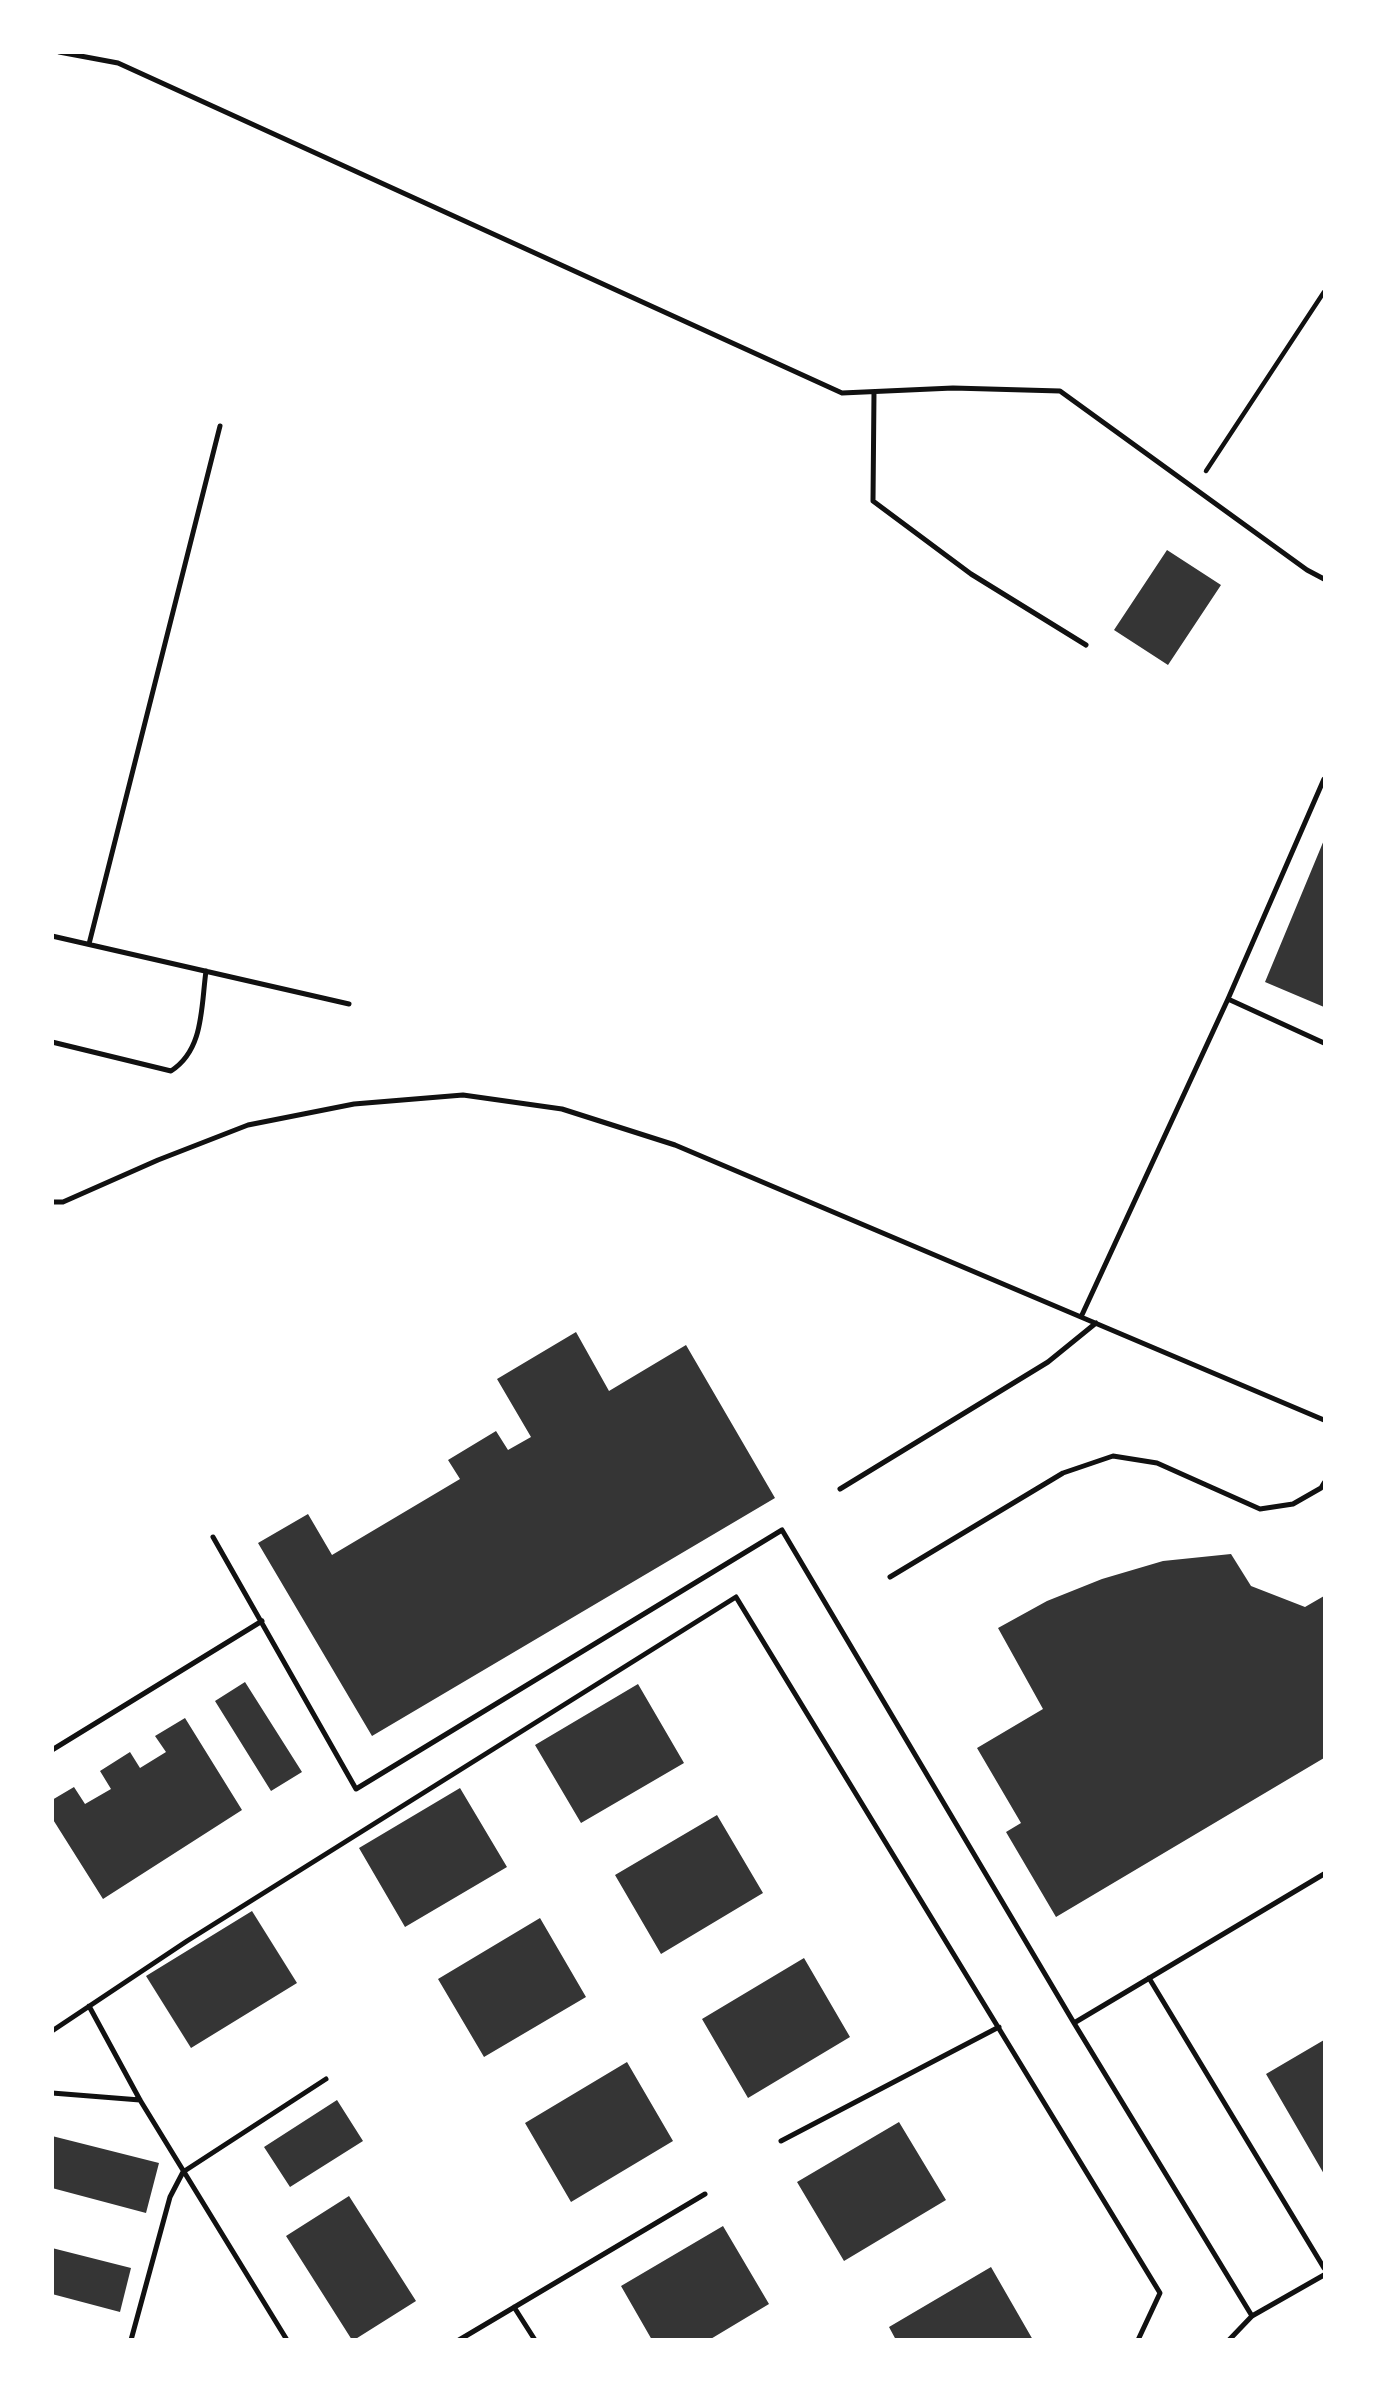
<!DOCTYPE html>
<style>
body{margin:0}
#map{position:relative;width:1377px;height:2392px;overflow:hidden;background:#fff;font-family:Montserrat,sans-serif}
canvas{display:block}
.frame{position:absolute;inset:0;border:54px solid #fff;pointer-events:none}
</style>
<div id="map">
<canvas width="1377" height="2392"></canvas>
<div class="frame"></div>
</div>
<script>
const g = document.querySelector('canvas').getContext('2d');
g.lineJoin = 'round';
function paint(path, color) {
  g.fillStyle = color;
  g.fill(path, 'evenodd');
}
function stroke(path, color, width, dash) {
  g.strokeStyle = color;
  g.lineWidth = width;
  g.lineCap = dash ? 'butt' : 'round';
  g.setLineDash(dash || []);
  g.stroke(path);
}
const building = new Path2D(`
 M 1167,550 L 1221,585 L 1168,665 L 1114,630 Z
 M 1324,840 L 1324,1007 L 1265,982 Z
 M 576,1332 L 609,1391 L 686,1345 L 775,1498 L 372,1736 L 258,1543 L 308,1514 L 332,1555 L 460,1479 L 448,1460 L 496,1431 L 508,1450 L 531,1437 L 497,1379 Z
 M 1231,1554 L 1251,1586 L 1305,1607 L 1324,1596 L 1324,1758 L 1056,1917 L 1006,1832 L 1021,1823 L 977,1748 L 1043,1709 L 998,1628 L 1047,1601 L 1102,1579 L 1163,1561 Z
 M 245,1682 L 302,1772 L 271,1791 L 215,1701 Z
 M 638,1684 L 684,1763 L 581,1823 L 535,1745 Z
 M 185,1718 L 242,1810 L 103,1899 L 52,1818 L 52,1800 L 74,1787 L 85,1804 L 111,1789 L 100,1771 L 130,1752 L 140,1768 L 166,1752 L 155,1736 Z
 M 460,1788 L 507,1867 L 405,1927 L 359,1848 Z
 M 717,1815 L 763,1893 L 661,1954 L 615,1875 Z
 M 252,1911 L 297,1983 L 191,2048 L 146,1976 Z
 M 540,1918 L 586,1997 L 484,2057 L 438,1979 Z
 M 804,1958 L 850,2037 L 748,2098 L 702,2019 Z
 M 1324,2040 L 1324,2174 L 1266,2074 Z
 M 627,2062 L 673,2141 L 571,2202 L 525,2123 Z
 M 337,2100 L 363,2141 L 290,2187 L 264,2147 Z
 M 899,2122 L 946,2200 L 844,2261 L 797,2182 Z
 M 52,2136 L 159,2163 L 146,2213 L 52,2188 Z
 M 349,2196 L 416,2301 L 354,2340 L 352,2340 L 286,2236 Z
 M 723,2226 L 769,2304 L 709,2340 L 652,2340 L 621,2286 Z
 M 52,2248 L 131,2268 L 120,2312 L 52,2294 Z
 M 991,2267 L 1033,2340 L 896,2340 L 889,2327 Z`);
const path = new Path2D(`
 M 1206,471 L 1324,292`);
const service = new Path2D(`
 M 59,52 L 118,63 L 842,393 L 953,388 L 1060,391 L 1307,570 L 1324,579
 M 874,392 L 873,501 L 971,574 L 1086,645
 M 52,936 L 349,1004
 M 89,944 L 220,426
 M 1228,999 L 1324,1043
 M 52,1042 L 171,1071 C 204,1050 201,1007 206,971
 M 52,1202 L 63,1202 L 158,1160 L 248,1125 L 354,1104 L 463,1095 L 562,1109 L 675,1145 L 1324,1420
 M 1081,1317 L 1228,999 L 1324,779
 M 840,1489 L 1048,1362 L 1096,1323
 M 213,1537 L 356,1789 L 782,1530 L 1074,2023 L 1252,2316
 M 890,1577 L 1063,1473 L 1113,1456 L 1157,1463 L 1260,1509 L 1293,1504 L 1321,1488 L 1324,1483
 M 52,1750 L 262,1621
 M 1149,1978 L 1324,2268
 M 89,2006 L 140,2100 L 287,2340
 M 1074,2023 L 1324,1874
 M 52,2031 L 187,1941 L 736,1597 L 1160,2293 L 1138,2340
 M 52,2093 L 140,2100
 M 781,2141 L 999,2027
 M 514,2307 L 535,2340
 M 131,2340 L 170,2197 L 183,2172 L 326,2079
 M 459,2340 L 705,2194
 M 1229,2340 L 1252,2316 L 1324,2275`);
paint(building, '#353535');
stroke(path, '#111', 4.5);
stroke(service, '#111', 5);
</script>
